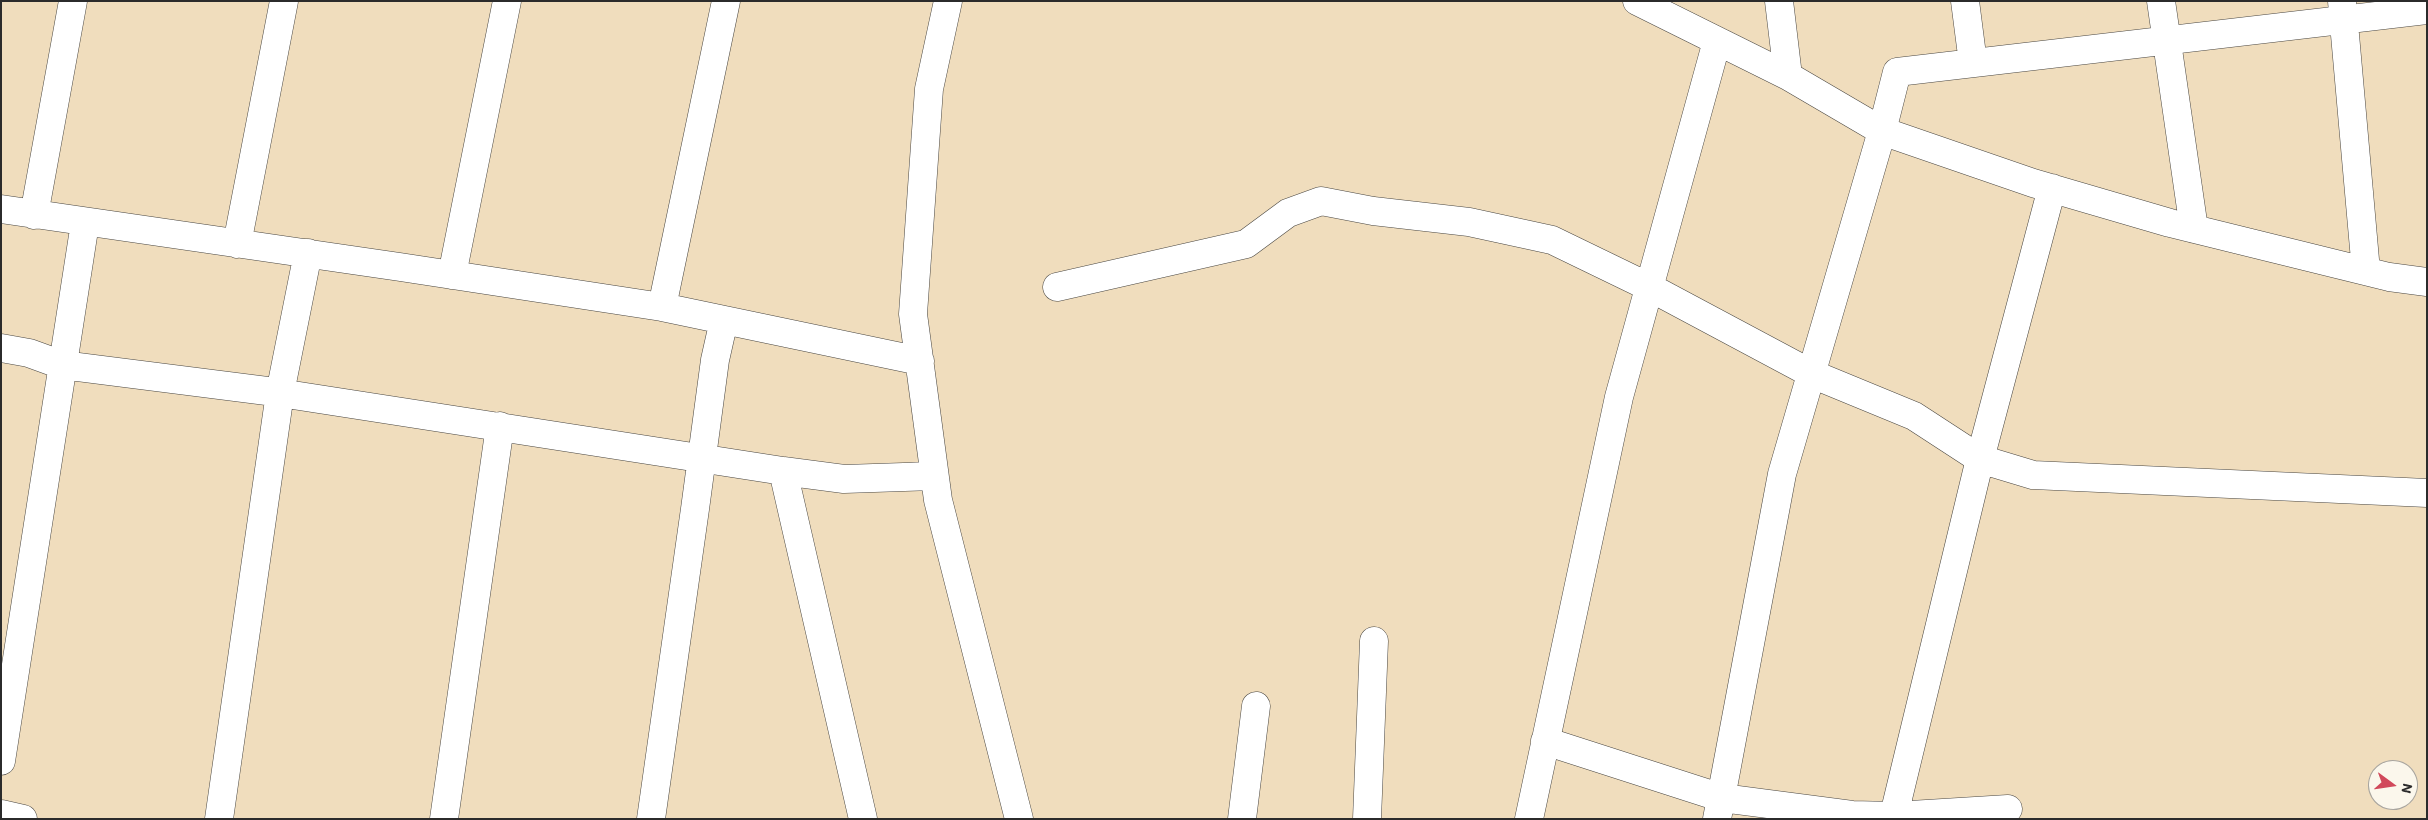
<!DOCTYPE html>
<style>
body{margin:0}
#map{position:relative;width:2428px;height:820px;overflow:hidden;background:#f0ddbd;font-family:Itim,sans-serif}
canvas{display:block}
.frame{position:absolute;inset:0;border:2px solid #2b2b2b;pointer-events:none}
.north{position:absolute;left:2368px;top:760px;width:50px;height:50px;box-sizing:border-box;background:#fbf7ec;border:1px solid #a8a59f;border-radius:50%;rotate:104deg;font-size:14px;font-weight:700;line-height:20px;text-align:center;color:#2b2b2b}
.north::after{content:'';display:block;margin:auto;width:18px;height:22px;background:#d1495b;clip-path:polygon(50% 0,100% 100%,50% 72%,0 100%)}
</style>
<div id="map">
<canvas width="2428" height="820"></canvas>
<div class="frame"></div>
<div class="north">N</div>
</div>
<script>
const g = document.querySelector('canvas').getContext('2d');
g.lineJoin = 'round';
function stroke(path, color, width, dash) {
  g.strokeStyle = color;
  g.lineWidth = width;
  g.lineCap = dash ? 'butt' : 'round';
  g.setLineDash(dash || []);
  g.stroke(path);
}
const minor = new Path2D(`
 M 948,1 L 929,89 L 913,314 L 938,500 L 1019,819
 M 1637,1 L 1788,76 L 1882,131 L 2033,183 L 2170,223 L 2389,277 L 2427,282
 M 1779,1 L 1788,76
 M 1965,1 L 1973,63
 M 2161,1 L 2194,229
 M 2342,1 L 2366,271
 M 1,209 L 400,267 L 662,307 L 920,361
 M 34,215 L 73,1
 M 237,244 L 284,1
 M 452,275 L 507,1
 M 1057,287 L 1246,244 L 1288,213 L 1321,201 L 1373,211 L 1469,222 L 1552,240 L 1649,287 L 1812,374 L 1914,416 L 1980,459 L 2033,475 L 2427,493
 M 662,307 L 726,1
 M 1,348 L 29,353 L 62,365 L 267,391 L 783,471 L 844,479 L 934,476
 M 783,471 L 863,819
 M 1545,741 L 1722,798 L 1852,815 L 1894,816 L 2008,809
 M 1,761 L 85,223
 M 1,814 L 23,819
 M 219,819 L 280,393 L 308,253
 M 444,819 L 500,426
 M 651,819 L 695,509 L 715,360 L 724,320
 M 1242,819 L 1256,706
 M 1367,819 L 1374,641
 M 1529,819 L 1619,397 L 1717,41
 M 1717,819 L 1782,474 L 1882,131 L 1897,72 L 2427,10
 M 1893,819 L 1980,459 L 2052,188`);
stroke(minor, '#494641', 29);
stroke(minor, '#fff', 28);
</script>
